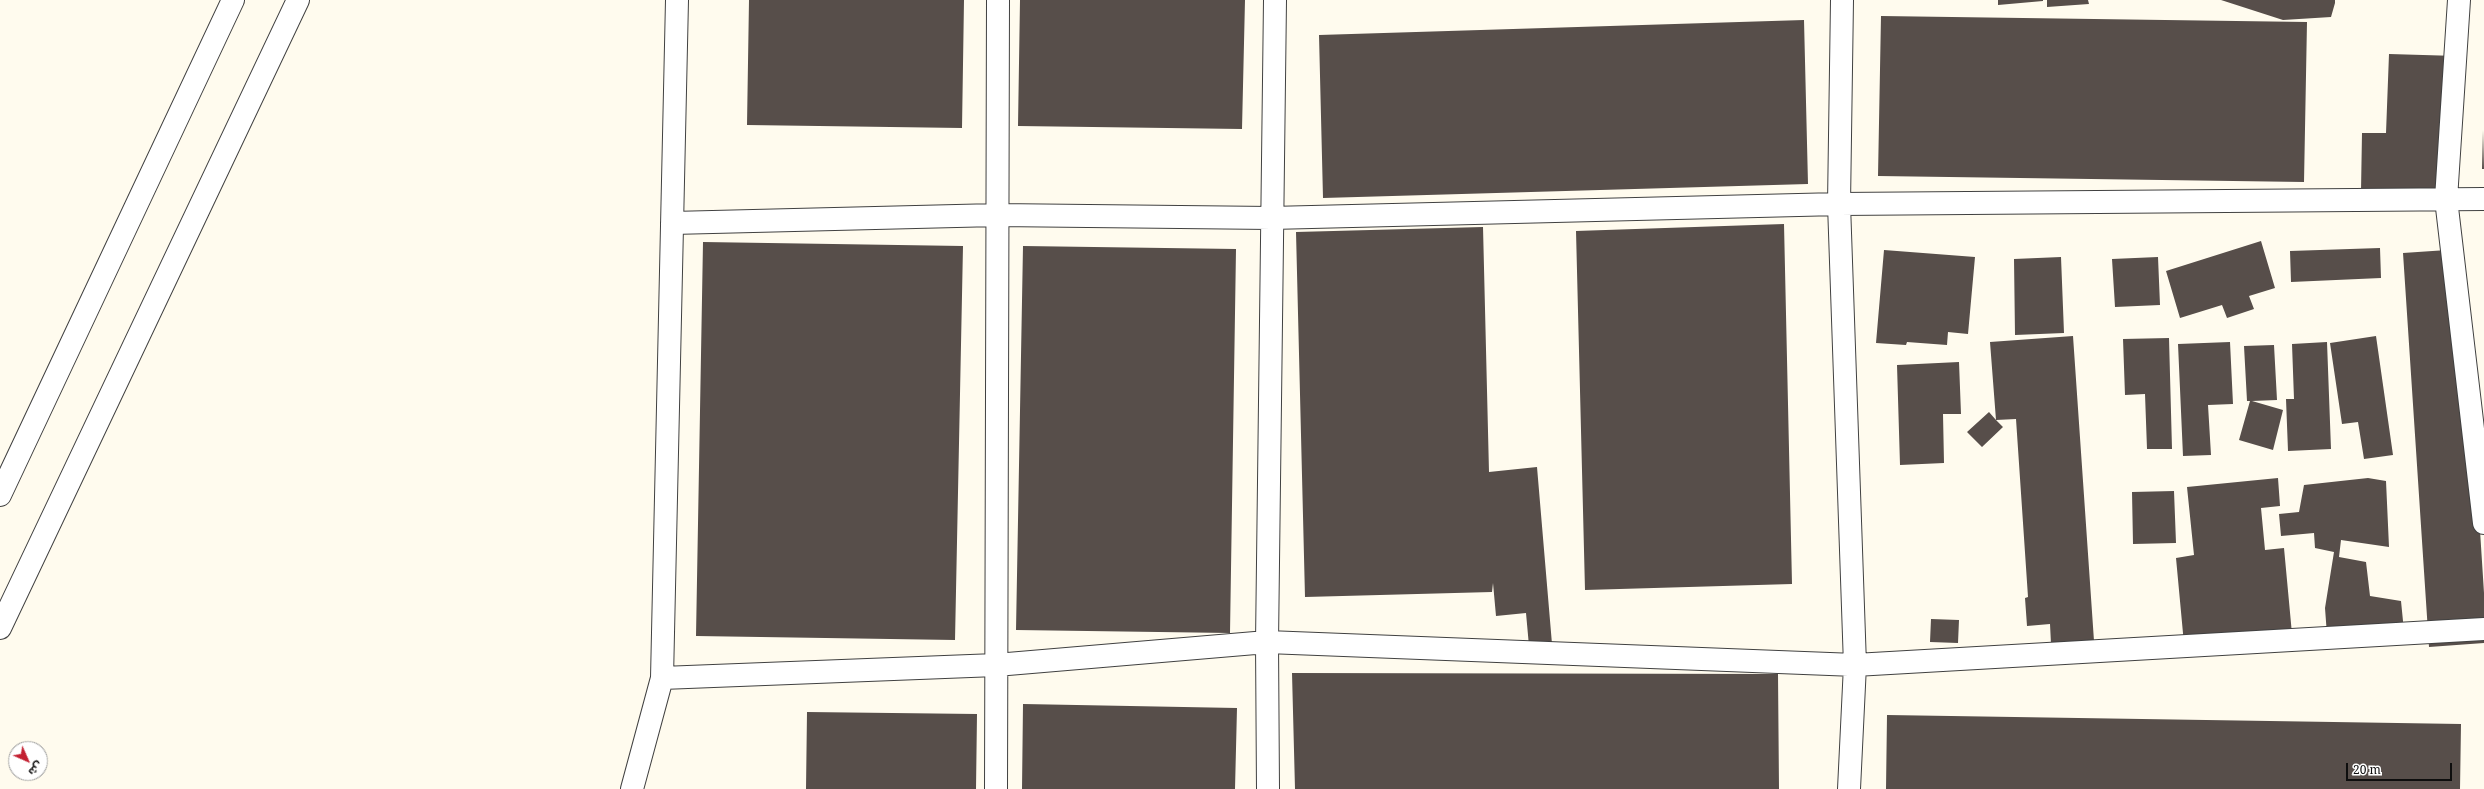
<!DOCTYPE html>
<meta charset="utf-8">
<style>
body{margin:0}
#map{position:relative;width:2484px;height:789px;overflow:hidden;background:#fffbee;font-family:"Noto Serif","Noto Sans Arabic",serif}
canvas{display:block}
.north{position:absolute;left:8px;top:741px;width:40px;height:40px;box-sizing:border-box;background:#fff;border:1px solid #9f9f9f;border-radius:50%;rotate:135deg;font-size:11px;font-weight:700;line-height:16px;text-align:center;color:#0e0e0e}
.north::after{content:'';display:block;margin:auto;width:14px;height:18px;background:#c32031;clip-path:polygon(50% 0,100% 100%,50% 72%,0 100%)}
.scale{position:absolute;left:2346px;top:763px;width:106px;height:18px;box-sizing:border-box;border:2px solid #0e0e0e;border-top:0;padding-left:5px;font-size:12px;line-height:14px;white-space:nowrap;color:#0e0e0e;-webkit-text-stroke:3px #fff;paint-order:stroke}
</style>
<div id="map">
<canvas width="2484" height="789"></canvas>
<div class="north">ش</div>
<div class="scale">20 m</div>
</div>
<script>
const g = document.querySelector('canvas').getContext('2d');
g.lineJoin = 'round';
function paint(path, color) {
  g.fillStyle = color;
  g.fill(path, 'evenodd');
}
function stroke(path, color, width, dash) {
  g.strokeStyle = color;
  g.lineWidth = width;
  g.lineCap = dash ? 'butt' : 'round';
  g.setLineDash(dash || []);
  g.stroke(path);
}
const building = new Path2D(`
 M 749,0 L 964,0 L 962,128 L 747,125 Z
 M 1020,0 L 1245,0 L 1242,129 L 1018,126 Z
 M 1998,0 L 2043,0 L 2043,1 L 1998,5 Z
 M 2047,0 L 2088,0 L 2089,4 L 2047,7 Z
 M 2221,0 L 2335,0 L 2335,3 L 2331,17 L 2283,20 Z
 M 1881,16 L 2307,22 L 2304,182 L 1878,176 Z
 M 1804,20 L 1808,184 L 1323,198 L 1319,35 Z
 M 2389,54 L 2457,56 L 2453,193 L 2361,191 L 2362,133 L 2386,133 Z
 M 2483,130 L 2484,169 L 2482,169 Z
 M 1784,224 L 1792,584 L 1585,590 L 1576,231 Z
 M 1483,227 L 1489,472 L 1537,467 L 1552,644 L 1529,646 L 1526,613 L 1496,616 L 1493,583 L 1492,592 L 1305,597 L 1296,232 Z
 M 2261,241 L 2275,288 L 2249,296 L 2254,309 L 2227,318 L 2222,305 L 2180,318 L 2166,271 Z
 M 703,242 L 963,246 L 955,640 L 696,636 Z
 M 1023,246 L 1236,249 L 1230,633 L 1016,630 Z
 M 2380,248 L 2381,278 L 2291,282 L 2290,251 Z
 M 2462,249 L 2484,593 L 2484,643 L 2429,647 L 2403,253 Z
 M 1884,250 L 1975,257 L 1968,334 L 1948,332 L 1947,345 L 1907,342 L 1906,345 L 1876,343 Z
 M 2061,257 L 2064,333 L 2015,335 L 2014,259 Z
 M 2158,257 L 2160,305 L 2115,307 L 2112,259 Z
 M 2073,336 L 2094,641 L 2051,644 L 2050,624 L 2027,626 L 2025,598 L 2028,597 L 2016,419 L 1996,420 L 2003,427 L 1982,447 L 1967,432 L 1989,412 L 1996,420 L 1990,342 Z
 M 2376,336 L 2393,455 L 2364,459 L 2358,422 L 2342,424 L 2330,343 Z
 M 2169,338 L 2172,449 L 2147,449 L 2145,394 L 2125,395 L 2123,339 Z
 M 2230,342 L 2233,404 L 2208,405 L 2211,455 L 2183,456 L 2178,344 Z
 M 2327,342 L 2331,449 L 2288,451 L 2286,399 L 2294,399 L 2292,344 Z
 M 2274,345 L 2277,400 L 2252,401 L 2283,410 L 2273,450 L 2239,440 L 2250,401 L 2247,401 L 2244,346 Z
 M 1959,362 L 1961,414 L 1943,414 L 1944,463 L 1900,465 L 1897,365 Z
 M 2278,478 L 2280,506 L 2261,508 L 2265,550 L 2284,548 L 2292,634 L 2184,644 L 2176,558 L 2194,555 L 2187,487 Z
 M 2368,478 L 2386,481 L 2389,547 L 2341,540 L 2339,557 L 2366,562 L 2370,596 L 2401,601 L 2404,631 L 2327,635 L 2325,608 L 2334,552 L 2315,548 L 2314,533 L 2281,536 L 2279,514 L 2299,512 L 2304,485 Z
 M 2174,491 L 2176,543 L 2133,544 L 2132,492 Z
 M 1931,619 L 1959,620 L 1958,643 L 1930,642 Z
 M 1292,673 L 1778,674 L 1779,789 L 1295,789 Z
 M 1023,704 L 1237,708 L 1235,789 L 1022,789 Z
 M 807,712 L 977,714 L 976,789 L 806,789 Z
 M 1887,715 L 2461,724 L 2460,789 L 1886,789 Z`);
const street = new Path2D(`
 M 1842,0 L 1839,204 L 1855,665 L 1849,789
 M 2459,0 L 2446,199 L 2484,523
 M 672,223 L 997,215 L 1271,218 L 1839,204 L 2484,199
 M 0,495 L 233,0
 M 0,628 L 298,0
 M 662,678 L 996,665 L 1267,642 L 1855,665 L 2484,629
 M 632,789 L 662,678 L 677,0
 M 996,789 L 998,0
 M 1268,789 L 1267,642 L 1275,0`);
paint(building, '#574e4a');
stroke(street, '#414141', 24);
stroke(street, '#fff', 22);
</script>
